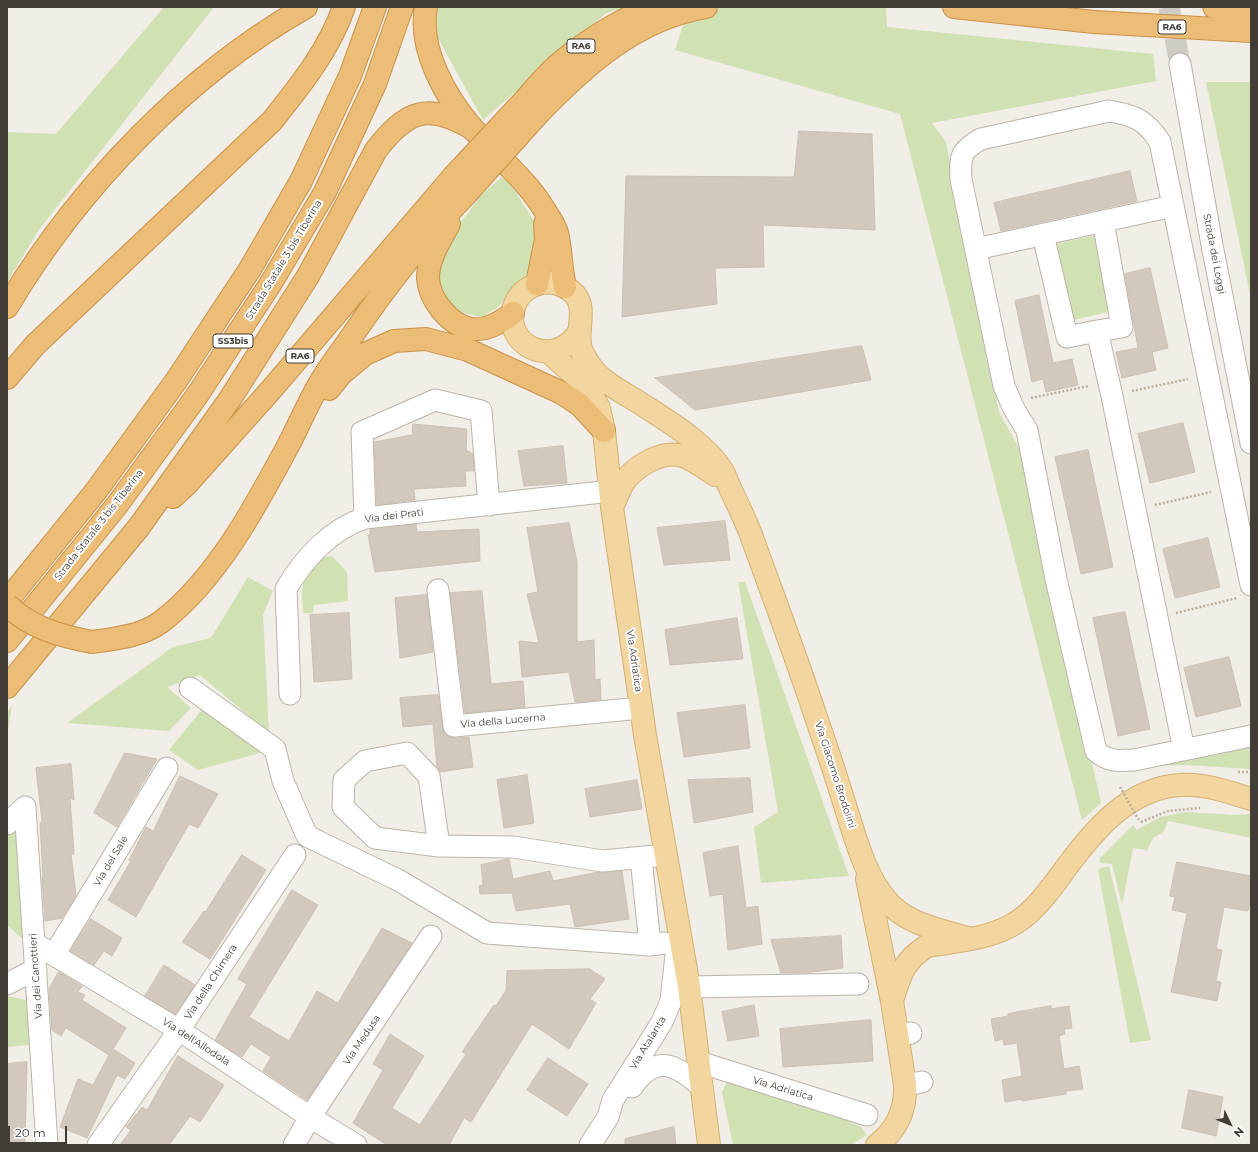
<!DOCTYPE html>
<style>
body{margin:0}
#map{position:relative;width:1258px;height:1152px;overflow:hidden;background:#f1ede7;font-family:Montserrat,sans-serif}
canvas{display:block}
.frame{position:absolute;inset:0;border:8px solid #433d37;pointer-events:none}
.north{position:absolute;left:1210px;top:1104px;width:40px;height:40px;-webkit-text-stroke:3px #fff;paint-order:stroke;rotate:133deg;font-size:11px;font-weight:700;line-height:16px;text-align:center;color:#433d37}
.north::after{content:'';display:block;margin:auto;width:14px;height:18px;background:#433d37;clip-path:polygon(50% 0,100% 100%,50% 72%,0 100%)}
.scale{position:absolute;left:8px;top:1126px;width:59px;height:18px;box-sizing:border-box;border:2px solid #433d37;border-top:0;padding-left:5px;font-size:12px;line-height:14px;white-space:nowrap;color:#433d37;-webkit-text-stroke:3px #fff;paint-order:stroke}
</style>
<div id="map">
<canvas width="1258" height="1152"></canvas>
<div class="frame"></div>
<div class="north">N</div>
<div class="scale">20 m</div>
</div>
<script>
const g = document.querySelector('canvas').getContext('2d');
g.lineJoin = 'round';
function paint(path, color) {
  g.fillStyle = color;
  g.fill(path, 'evenodd');
}
function stroke(path, color, width, dash) {
  g.strokeStyle = color;
  g.lineWidth = width;
  g.lineCap = dash ? 'butt' : 'round';
  g.setLineDash(dash || []);
  g.stroke(path);
}
function write(font, color, halo, rows, align = 'center') {
  g.font = font + ' Montserrat,sans-serif';
  g.lineWidth = 4;
  g.setLineDash([]);
  g.textBaseline = 'middle';
  g.strokeStyle = halo;
  g.fillStyle = color;
  for (const [text, x, y, turn = 0] of rows) {
    g.save();
    g.translate(x, y);
    g.rotate((+turn || 0) * Math.PI / 180);
    g.textAlign = isNaN(turn) ? turn : align;
    if (halo) g.strokeText(text, 0, 0);
    g.fillText(text, 0, 0);
    g.restore();
  }
}
const green = new Path2D(`
 M 164,7 L 214,7 L 38,231 L 7,283 L 7,132 L 56,134 Z
 M 438,7 L 625,7 L 605,14 L 483,120 L 434,31 Z
 M 689,7 L 886,7 L 887,27 L 1153,54 L 1156,81 L 932,123 L 946,142 L 999,412 L 1023,455 L 1101,803 L 1082,820 L 900,114 L 675,50 Z
 M 1206,82 L 1251,82 L 1251,299 Z
 M 502,177 L 510,183 L 537,226 L 539,260 L 497,308 L 481,317 L 460,312 L 443,295 L 436,274 L 442,247 L 483,193 Z
 M 1098,235 L 1112,311 L 1070,321 L 1055,244 Z
 M 332,556 L 347,572 L 348,601 L 314,605 L 313,613 L 303,613 L 302,595 L 304,571 L 317,557 Z
 M 248,577 L 273,591 L 263,615 L 269,733 L 200,675 L 167,687 L 191,708 L 169,731 L 67,723 L 173,647 L 211,638 Z
 M 738,582 L 745,582 L 849,876 L 761,883 L 754,827 L 778,812 Z
 M 12,706 L 7,737 L 7,712 Z
 M 204,707 L 267,751 L 198,770 L 169,750 Z
 M 1251,745 L 1251,769 L 1186,765 L 1144,766 Z
 M 1185,812 L 1234,815 L 1251,814 L 1251,838 L 1168,821 L 1163,833 L 1154,837 L 1147,850 L 1133,848 L 1122,905 L 1112,864 L 1100,863 L 1100,858 L 1133,825 L 1137,830 L 1160,817 Z
 M 20,824 L 29,945 L 7,925 L 7,837 Z
 M 1109,866 L 1151,1040 L 1130,1043 L 1098,869 Z
 M 7,996 L 27,1000 L 29,1045 L 7,1047 Z
 M 727,1082 L 846,1120 L 861,1127 L 867,1135 L 850,1145 L 733,1145 L 722,1092 Z`);
const building = new Path2D(`
 M 799,131 L 872,134 L 875,230 L 763,225 L 764,267 L 715,268 L 717,304 L 622,317 L 626,176 L 794,177 Z
 M 1130,171 L 1137,201 L 1001,231 L 994,203 Z
 M 1150,268 L 1168,348 L 1152,352 L 1156,370 L 1122,378 L 1116,352 L 1138,348 L 1125,274 Z
 M 1039,295 L 1053,363 L 1072,359 L 1078,385 L 1046,392 L 1043,379 L 1032,382 L 1015,301 Z
 M 862,346 L 871,380 L 695,410 L 655,378 Z
 M 1183,423 L 1195,472 L 1150,483 L 1138,434 Z
 M 413,424 L 467,429 L 466,450 L 473,454 L 474,471 L 465,471 L 466,486 L 414,489 L 415,500 L 377,505 L 374,442 L 412,435 Z
 M 563,446 L 567,483 L 524,486 L 518,451 Z
 M 1088,450 L 1113,567 L 1081,574 L 1055,457 Z
 M 725,521 L 730,560 L 664,565 L 657,528 Z
 M 569,523 L 577,562 L 577,642 L 594,640 L 595,680 L 600,679 L 601,700 L 575,702 L 569,672 L 522,677 L 519,641 L 539,643 L 527,594 L 538,592 L 527,528 Z
 M 416,524 L 417,532 L 479,529 L 480,561 L 375,572 L 368,535 L 370,535 L 370,529 Z
 M 1208,538 L 1220,587 L 1175,598 L 1163,549 Z
 M 482,591 L 491,684 L 523,681 L 525,707 L 465,713 L 450,593 Z
 M 427,595 L 433,652 L 400,658 L 395,598 Z
 M 1125,612 L 1150,729 L 1118,736 L 1093,618 Z
 M 349,613 L 352,679 L 314,682 L 310,615 Z
 M 737,618 L 743,659 L 670,665 L 665,630 Z
 M 1229,657 L 1241,706 L 1196,717 L 1184,668 Z
 M 438,695 L 444,733 L 449,737 L 455,738 L 469,737 L 473,767 L 440,772 L 437,767 L 433,724 L 403,727 L 400,698 Z
 M 745,705 L 750,748 L 684,757 L 677,713 Z
 M 125,753 L 157,759 L 117,827 L 94,813 Z
 M 71,764 L 74,800 L 70,798 L 74,854 L 71,854 L 76,896 L 62,918 L 45,921 L 42,877 L 43,877 L 40,823 L 42,822 L 36,768 Z
 M 527,775 L 534,823 L 504,828 L 497,780 Z
 M 180,776 L 218,794 L 198,828 L 189,824 L 136,917 L 108,900 L 131,861 L 129,860 L 146,827 L 153,831 Z
 M 750,778 L 753,812 L 694,823 L 688,780 Z
 M 637,780 L 642,809 L 590,817 L 585,789 Z
 M 738,846 L 746,908 L 758,906 L 762,944 L 728,950 L 723,894 L 710,896 L 703,853 Z
 M 242,855 L 266,870 L 210,959 L 182,942 L 204,911 L 205,912 Z
 M 509,859 L 513,879 L 550,871 L 553,881 L 599,872 L 622,871 L 629,919 L 575,927 L 570,904 L 516,911 L 512,893 L 480,894 L 479,886 L 483,885 L 481,865 Z
 M 1177,862 L 1251,876 L 1251,897 L 1248,911 L 1224,907 L 1216,949 L 1222,950 L 1216,981 L 1221,982 L 1217,1001 L 1171,992 L 1187,913 L 1172,910 L 1175,897 L 1170,896 Z
 M 292,890 L 318,905 L 249,1017 L 289,1041 L 317,991 L 338,1003 L 382,928 L 412,943 L 307,1100 L 263,1071 L 271,1057 L 251,1044 L 242,1057 L 215,1040 L 247,984 L 238,979 Z
 M 91,919 L 122,938 L 112,956 L 104,951 L 94,965 L 70,951 Z
 M 841,936 L 843,968 L 804,973 L 781,973 L 771,940 Z
 M 164,965 L 195,985 L 175,1014 L 145,996 Z
 M 590,969 L 605,979 L 590,999 L 596,1003 L 569,1049 L 532,1024 L 471,1122 L 464,1118 L 449,1145 L 387,1145 L 353,1123 L 383,1070 L 373,1064 L 390,1034 L 424,1056 L 392,1108 L 420,1125 L 466,1054 L 462,1052 L 494,1005 L 496,1006 L 506,990 L 507,971 Z
 M 59,972 L 82,986 L 78,992 L 85,995 L 82,1000 L 126,1028 L 113,1049 L 135,1063 L 125,1079 L 117,1075 L 87,1138 L 60,1127 L 78,1079 L 93,1085 L 109,1055 L 66,1028 L 61,1036 L 52,1030 L 49,989 Z
 M 754,1005 L 759,1036 L 728,1041 L 722,1012 Z
 M 1051,1006 L 1051,1009 L 1069,1006 L 1072,1028 L 1064,1029 L 1065,1034 L 1059,1036 L 1064,1069 L 1079,1066 L 1083,1089 L 1066,1091 L 1066,1094 L 1022,1101 L 1022,1099 L 1005,1102 L 1002,1080 L 1022,1076 L 1017,1043 L 1004,1045 L 1003,1039 L 995,1041 L 991,1019 L 1008,1016 L 1008,1014 Z
 M 871,1020 L 873,1061 L 783,1067 L 780,1029 Z
 M 178,1056 L 224,1085 L 200,1122 L 190,1116 L 169,1145 L 120,1145 L 131,1130 L 126,1127 L 142,1107 L 147,1110 Z
 M 548,1058 L 588,1084 L 567,1116 L 527,1090 Z
 M 27,1062 L 25,1145 L 7,1145 L 7,1064 Z
 M 1189,1090 L 1223,1097 L 1216,1136 L 1182,1128 Z
 M 674,1127 L 676,1145 L 625,1145 L 625,1139 Z`);
const minorTunnel = new Path2D(`
 M 1169,7 L 1180,64`);
const path = new Path2D(`
 M 1132,391 L 1188,379
 M 1031,398 L 1089,386
 M 1155,505 L 1211,492
 M 1176,613 L 1237,598
 M 1238,772 L 1251,772
 M 1141,822 L 1168,811 L 1200,808`);
const minor = new Path2D(`
 M 1180,64 L 1212,245 L 1251,443
 M 1103,221 L 1122,327 L 1097,331 L 1112,396 L 1184,750
 M 1043,235 L 1067,337 L 1097,331
 M 976,249 L 1173,206
 M 365,518 L 362,432 L 435,400 L 481,411 L 489,505
 M 1251,585 L 1160,142 C 1146,120 1134,115 1109,111 L 981,139 C 960,151 960,156 961,179 L 1004,386 L 1014,409 L 1027,430 L 1056,579 L 1096,751 C 1108,762 1119,761 1134,760 L 1251,736
 M 438,590 L 454,726 L 641,708
 M 190,688 L 275,749 L 283,781 L 307,836 L 398,880 L 487,933 L 650,945
 M 290,694 L 286,589 C 304,558 331,529 365,518 L 611,491
 M 25,807 L 47,1145
 M 7,824 L 25,807
 M 439,846 L 429,776 L 407,753 L 365,761 L 344,780 L 343,807 L 375,838 L 439,846 L 513,847 L 603,861 L 665,855
 M 641,858 L 650,945 L 664,943
 M 34,943 L 179,1030 L 310,1117 L 356,1145
 M 54,955 L 167,768
 M 7,984 L 36,969
 M 689,987 L 858,984
 M 897,1035 L 911,1033
 M 699,1062 L 867,1115
 M 905,1085 L 922,1082
 M 632,1087 C 655,1053 676,1064 702,1087
 M 98,1145 L 179,1030 L 295,855
 M 294,1145 L 310,1117 L 431,936
 M 590,1145 L 608,1117 L 613,1100 L 662,1022 L 671,1001 L 677,946`);
const major = new Path2D(`
 M 580,330 C 555,373 499,344 515,304 C 523,285 547,277 565,287 C 593,302 574,327 581,349 C 584,357 591,368 597,374 C 609,386 631,397 646,407 C 671,423 705,444 722,470 C 725,475 727,482 730,488 C 737,503 744,517 750,532 C 773,596 797,659 818,723 C 828,752 838,782 847,812 C 857,843 865,875 887,901 C 907,925 942,930 971,939
 M 549,352 L 579,379 L 591,394 L 599,408 L 604,431 L 612,507 L 645,735 L 689,987 L 709,1145
 M 612,507 C 616,499 620,487 626,479 C 639,464 663,450 683,456 C 695,460 704,468 715,475
 M 867,879 L 892,1001 L 905,1085 C 906,1110 897,1130 877,1145
 M 892,1001 C 900,975 903,961 927,946 C 958,941 991,939 1017,922 C 1037,909 1052,887 1066,868 C 1094,830 1129,788 1180,785 C 1204,783 1228,792 1251,799`);
const highway = new Path2D(`
 M 426,7 C 418,49 446,98 473,129 C 496,156 525,178 544,209 C 548,216 555,225 557,233 C 561,250 561,269 565,287
 M 954,7 L 1094,22 L 1251,31
 M 1214,7 L 1251,9
 M 523,102 C 534,90 546,75 559,64 C 587,40 617,22 651,7
 M 538,114 C 585,65 636,19 706,7
 M 449,224 C 440,240 428,259 428,278 C 429,299 449,325 471,329 C 487,331 501,322 513,313
 M 537,284 L 546,239 L 545,224
 M 7,307 C 78,188 186,75 306,7
 M 7,378 L 35,345 L 272,121 C 300,86 329,50 344,7
 M 329,389 L 341,374 L 365,354 L 394,341 L 426,339 L 468,350 L 562,393 L 580,405 L 604,431
 M 173,497 L 186,485 L 270,391 L 453,177
 M 7,601 L 96,491 L 176,381 L 250,269 L 301,181 L 350,76 L 375,7
 M 7,641 L 117,505 L 196,397 L 271,283 L 325,192 L 375,84 L 402,7
 M 92,642 C 115,639 142,636 161,622 C 217,580 258,502 291,440 C 300,422 308,404 318,386 C 328,368 341,352 352,336 C 387,284 425,236 468,192
 M 7,687 L 139,527 L 230,399 L 308,276 L 376,150 C 407,110 428,102 473,129`);
const pathBridge = new Path2D(`
 M 1120,787 L 1140,822`);
const highwayBridge = new Path2D(`
 M 453,177 L 523,102
 M 468,192 L 538,114
 M 7,605 C 31,628 60,636 92,642`);
const shields = [
 [1172,27,28],
 [581,46,28],
 [233,341,40],
 [300,356,28]
];
const shieldNames = [
 ["RA6",1172,27],
 ["RA6",581,46],
 ["SS3bis",233,341],
 ["RA6",300,356]
];
const streetNames = [
 ["Strada dei Loggi",1214,254,79],
 ["Strada Statale 3 bis Tiberina",284,260,-59],
 ["Via dei Prati",394,516,-7],
 ["Strada Statale 3 bis Tiberina",99,525,-52],
 ["Via Adriatica",634,661,82],
 ["Via della Lucerna",503,721,-5],
 ["Via Giacomo Brodolini",835,775,72],
 ["Via del Sale",111,861,-59],
 ["Via dei Canottieri",36,976,-94],
 ["Via della Chimera",211,982,-57],
 ["Via Medusa",362,1040,-56],
 ["Via dell'Allodola",196,1042,33],
 ["Via Atalanta",648,1043,-59],
 ["Via Adriatica",783,1089,17]
];
paint(green, '#d0e1b4');
paint(building, '#d1c8be');
stroke(building, '#cbc0b2', 1);
stroke(minorTunnel, '#cecac4', 21, [21, 10]);
stroke(minor, '#bbb4aa', 23);
stroke(major, '#d5b071', 24);
stroke(highway, '#ca9148', 24);
stroke(path, '#bbaf9d', 2.5, [2, 2]);
stroke(minor, '#fff', 21);
stroke(major, '#f2d59f', 22);
stroke(highway, '#ecbd76', 22);
stroke(highwayBridge, '#ca9148', 24, []);
stroke(pathBridge, '#bbaf9d', 2.5, [2, 2]);
stroke(highwayBridge, '#ecbd76', 22);
for (const [x, y, w] of shields) {
  const box = new Path2D();
  box.roundRect(x - w / 2, y - 7, w, 14, 3);
  g.fillStyle = '#fff';
  g.fill(box);
  stroke(box, '#433d37', 1);
}
write('bold 9px', '#433d37', null, shieldNames);
write('10px', '#433d37', '#fff', streetNames);
</script>
